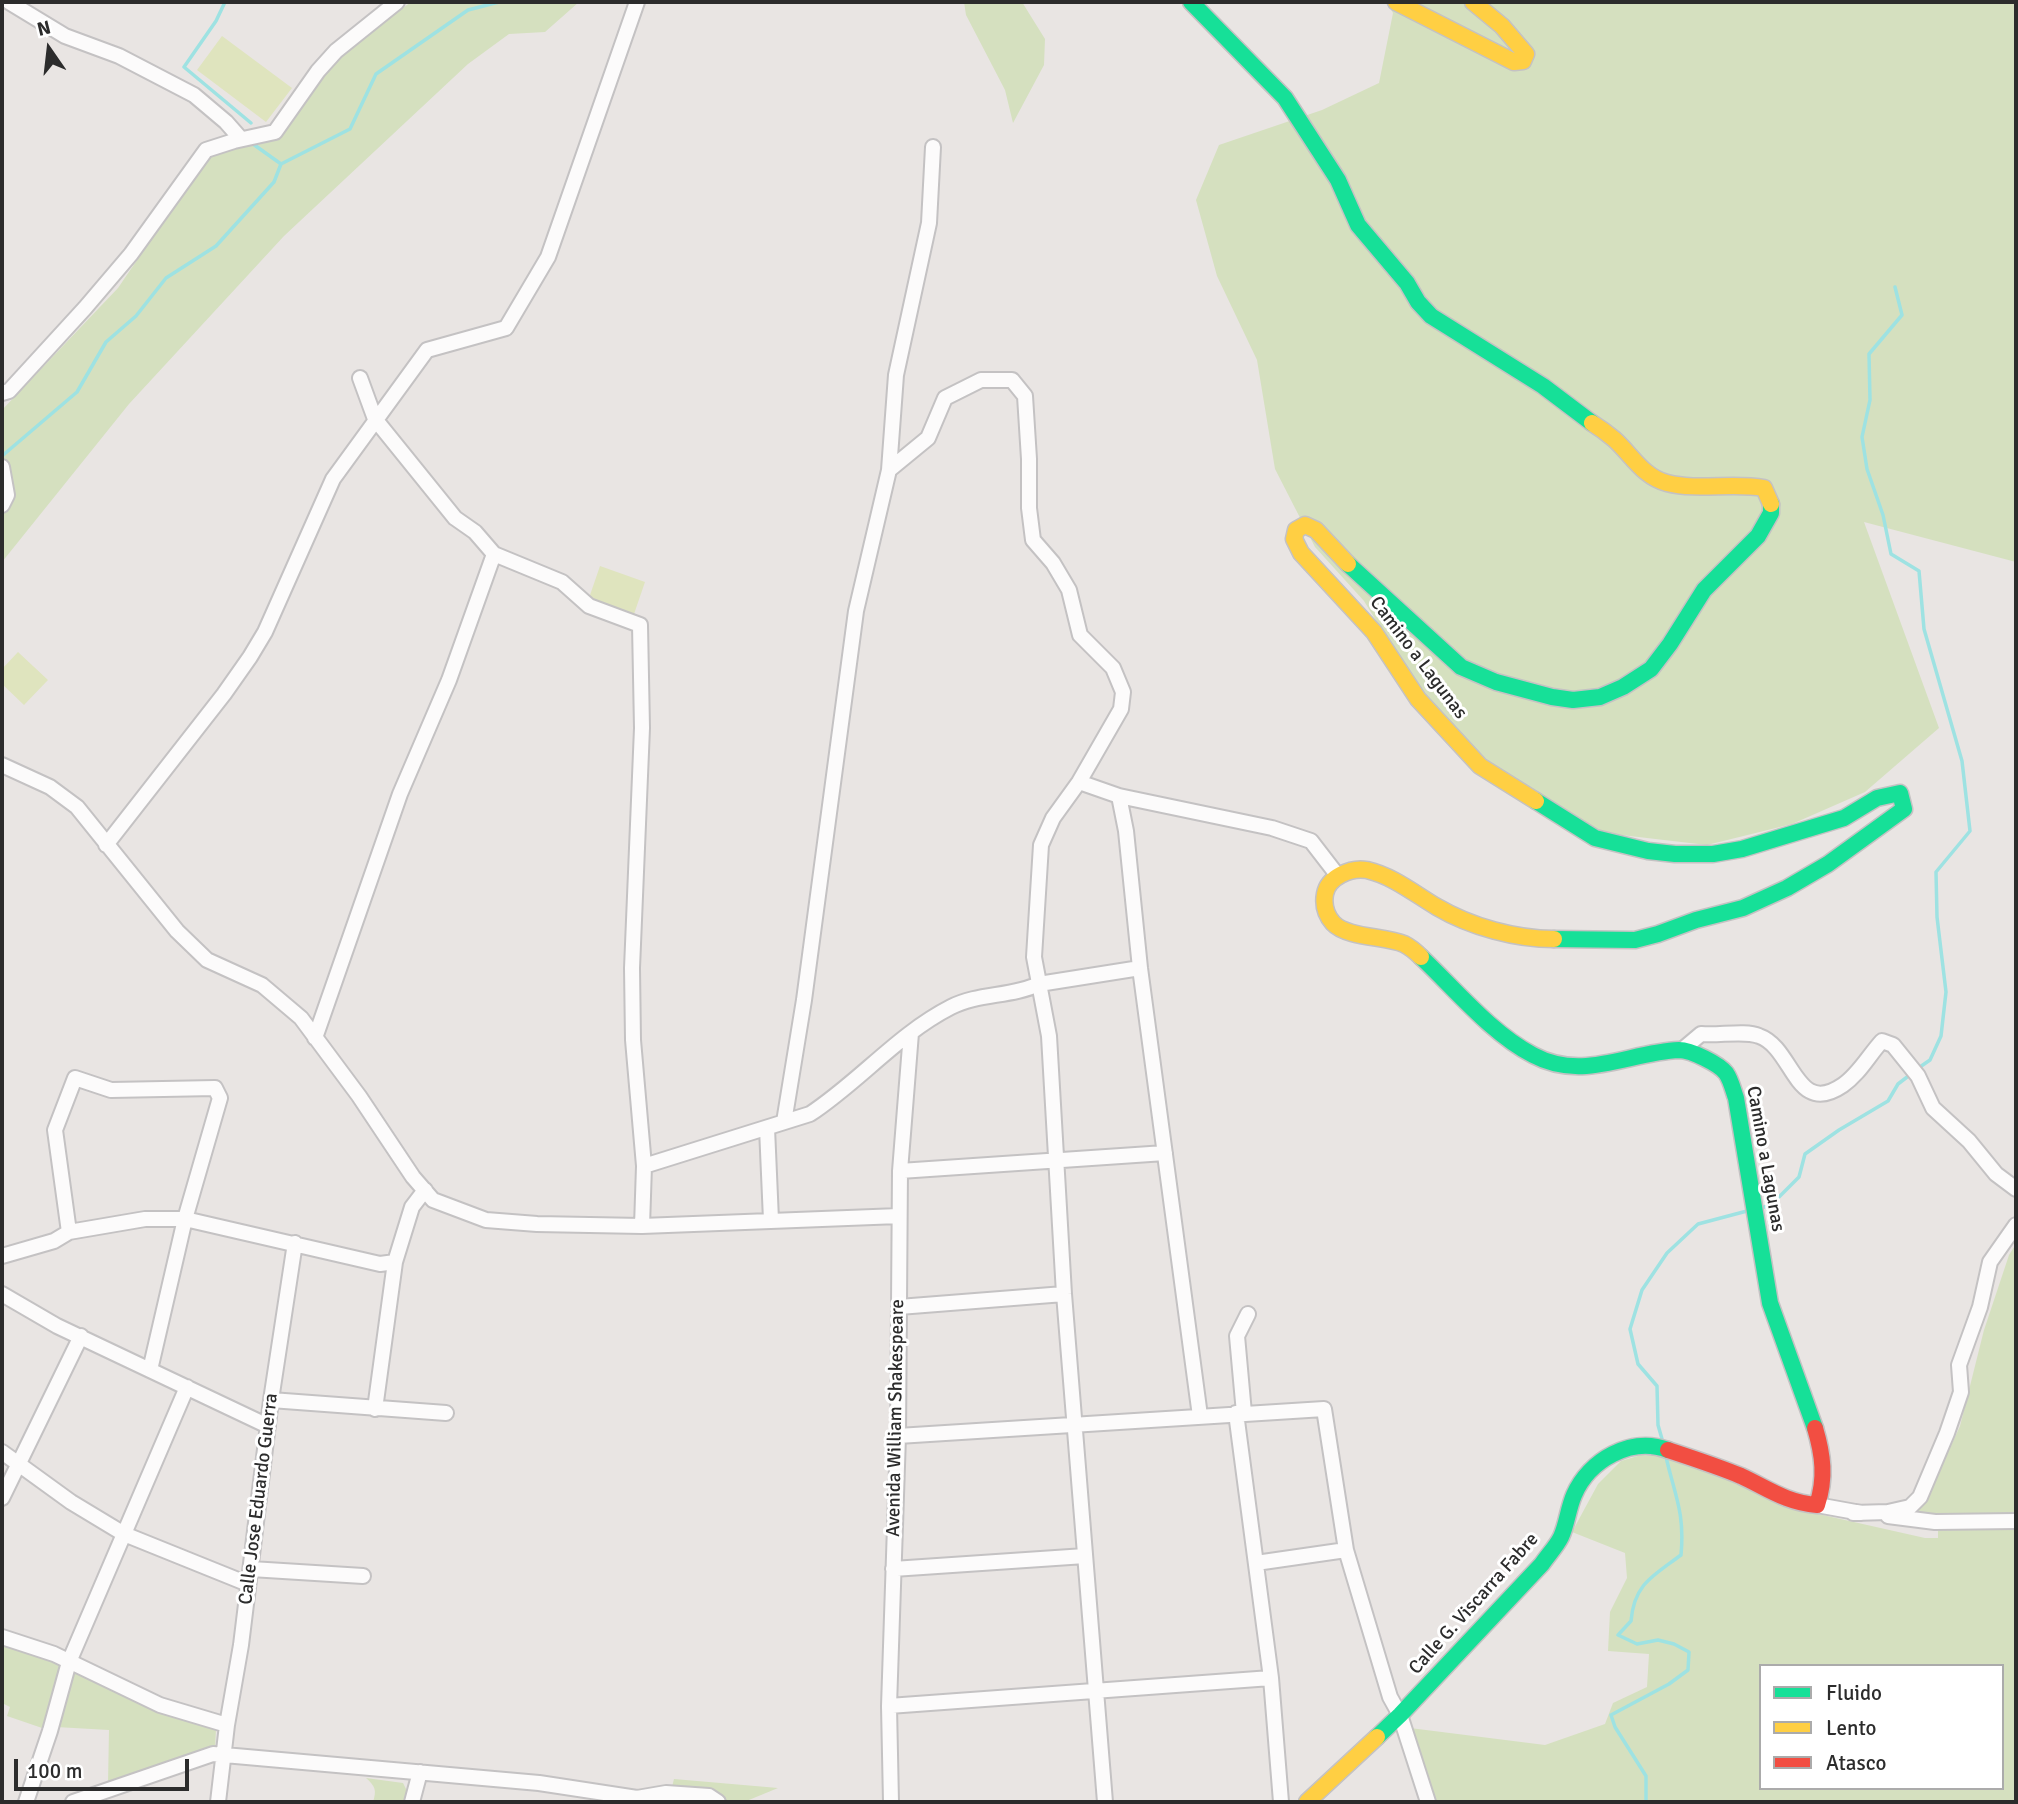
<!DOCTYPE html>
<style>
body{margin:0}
#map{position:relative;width:2018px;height:1804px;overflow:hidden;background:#e9e5e3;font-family:Signika,sans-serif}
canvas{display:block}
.frame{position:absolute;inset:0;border:4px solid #2c2c2c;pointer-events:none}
.legend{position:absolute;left:1759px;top:1664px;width:245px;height:126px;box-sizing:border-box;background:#fff;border:2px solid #ababab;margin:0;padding:9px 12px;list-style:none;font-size:21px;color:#2c2c2c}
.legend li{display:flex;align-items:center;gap:14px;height:35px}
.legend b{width:35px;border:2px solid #ababab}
.north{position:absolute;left:14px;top:14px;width:70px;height:70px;-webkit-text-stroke:5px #fff;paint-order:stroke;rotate:346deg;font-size:19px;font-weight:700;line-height:28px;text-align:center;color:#2c2c2c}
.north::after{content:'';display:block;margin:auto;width:24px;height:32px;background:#2c2c2c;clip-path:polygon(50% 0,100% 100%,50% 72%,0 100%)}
.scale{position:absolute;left:14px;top:1759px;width:175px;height:32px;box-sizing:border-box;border:4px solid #2c2c2c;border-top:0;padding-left:9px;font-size:21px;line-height:24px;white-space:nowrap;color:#2c2c2c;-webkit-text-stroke:5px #fff;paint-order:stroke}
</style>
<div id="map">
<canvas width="2018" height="1804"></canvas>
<div class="frame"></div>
<ul class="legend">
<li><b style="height:9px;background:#16e098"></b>Fluido</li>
<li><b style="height:9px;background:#ffcf43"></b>Lento</li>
<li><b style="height:9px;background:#f24e42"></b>Atasco</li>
</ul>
<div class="north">N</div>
<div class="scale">100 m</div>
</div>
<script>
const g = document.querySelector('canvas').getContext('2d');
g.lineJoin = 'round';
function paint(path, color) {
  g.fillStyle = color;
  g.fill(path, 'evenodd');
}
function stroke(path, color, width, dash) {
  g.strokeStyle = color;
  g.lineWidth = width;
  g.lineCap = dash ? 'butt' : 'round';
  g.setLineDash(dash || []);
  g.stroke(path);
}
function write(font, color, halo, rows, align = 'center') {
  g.font = font + ' Signika,sans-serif';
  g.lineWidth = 6;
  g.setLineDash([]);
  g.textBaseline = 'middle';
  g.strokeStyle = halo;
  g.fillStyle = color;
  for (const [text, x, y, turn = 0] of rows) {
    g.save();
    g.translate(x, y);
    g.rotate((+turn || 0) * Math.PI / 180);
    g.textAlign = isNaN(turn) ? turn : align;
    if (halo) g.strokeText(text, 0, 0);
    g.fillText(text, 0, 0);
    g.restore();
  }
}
const green = new Path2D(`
 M 411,2 L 579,2 L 545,32 L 509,34 L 468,64 L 284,236 L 129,404 L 2,562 L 2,410 L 118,288 L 208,156 L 275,139 L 337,57 Z
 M 964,2 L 1022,2 L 1045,39 L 1044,65 L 1013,123 L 1005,90 L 966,15 Z
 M 1387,2 L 2016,2 L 2016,562 L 1864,522 L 1939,728 L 1865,792 L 1792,824 L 1707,845 L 1604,833 L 1486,760 L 1413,681 L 1364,601 L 1315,547 L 1275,469 L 1257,360 L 1217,276 L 1196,200 L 1219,145 L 1322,110 L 1379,83 L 1393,13 Z
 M 2016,1244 L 2016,1802 L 1435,1802 L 1410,1728 L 1545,1745 L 1605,1724 L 1613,1703 L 1647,1687 L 1649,1654 L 1608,1651 L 1610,1612 L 1627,1578 L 1625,1553 L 1572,1532 L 1598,1484 L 1621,1461 L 1641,1455 L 1656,1456 L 1733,1476 L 1796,1509 L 1925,1538 L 1938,1538 L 1938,1513 L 1917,1513 L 1925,1502 L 1960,1426 L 1984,1330 L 2009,1255 ZM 1761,1666 L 2002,1666 L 2002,1788 L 1761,1788 Z
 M 2,1642 L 64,1665 L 45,1729 L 7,1716 L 10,1707 L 2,1703 Z
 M 71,1671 L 152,1707 L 216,1729 L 215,1749 L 108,1783 L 109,1730 L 56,1727 Z
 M 366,1778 L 403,1783 L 407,1791 L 403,1802 L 373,1802 C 377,1790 375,1786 366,1778 Z
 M 674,1779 L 778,1788 L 744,1802 L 724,1802 C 716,1784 690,1788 672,1787 Z`);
const pitch = new Path2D(`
 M 222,36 L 292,88 L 266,122 L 197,70 Z
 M 600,566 L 645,582 L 634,614 L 589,598 Z
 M 18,652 L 48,680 L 24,705 L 2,684 L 2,669 Z`);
const stream = new Path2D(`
 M 225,2 L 216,21 L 184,67 L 251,123
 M 253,144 L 281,164
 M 1895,287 L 1902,315 L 1869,354 L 1870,400 L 1862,437 L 1867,469 L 1883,515 L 1891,554 L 1919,571 L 1924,629 L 1962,761 L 1970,831 L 1936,872 L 1937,917 L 1946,992 L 1941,1036 L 1930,1060 L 1917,1069
 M 2,456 L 77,392 L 106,342 L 136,316 L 166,278 L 216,246 L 274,182 L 281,164 L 350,129 L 376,74 L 468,10 L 499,2
 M 1761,1208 L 1771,1205 L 1799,1177 L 1805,1154 L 1839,1130 L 1888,1101 L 1898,1084 L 1911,1074
 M 1662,1439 L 1658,1425 L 1657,1386 L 1638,1364 L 1630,1329 L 1642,1290 L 1667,1253 L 1698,1224 L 1747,1211
 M 1646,1802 L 1646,1776 L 1615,1727 L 1611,1715 L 1669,1684 L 1688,1670 L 1689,1652 L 1674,1644 L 1658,1640 L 1637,1644 L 1618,1635 L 1631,1621 C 1634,1584 1653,1576 1681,1555 C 1685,1513 1675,1496 1666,1457`);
const street = new Path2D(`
 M 9,2 L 65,36 L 119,56 L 194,95 L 226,122 L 241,139
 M 360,378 L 375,419 L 455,518 L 475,532 L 494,554 L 562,582 L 589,606 L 640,625 L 642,728 L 632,968 L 633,1040 L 644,1166 L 642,1226
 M 2,393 L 9,391 L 85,308 L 131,254 L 206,150 L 234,141 L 275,132 L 318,71 L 336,51 L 397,2
 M 2,467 L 7,495 L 2,505
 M 889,470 L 928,438 L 945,398 L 981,380 L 1012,380 L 1025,396 L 1029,459 L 1029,508 L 1033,540 L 1053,563 L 1069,590 L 1080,635 L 1113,668 L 1123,692 L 1121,709 L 1079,782 L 1053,818 L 1041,845 L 1034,957 L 1049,1036 L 1064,1294 L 1105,1802
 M 2,765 L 50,787 L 77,807 L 177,931 L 207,960 L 262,985 L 301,1018 L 359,1096 L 413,1177 L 433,1200 L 486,1220 L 537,1224 L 642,1226 L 899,1216
 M 1079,782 L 1119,796 L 1272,828 L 1311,841 L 1338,876
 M 1119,796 L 1126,831 L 1140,968 L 1200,1416
 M 106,845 L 224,694 L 250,657 L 265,632 L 333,479 L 427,350 L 506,328 L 548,257 L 637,2
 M 315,1038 L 400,794 L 449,680 L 494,554
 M 1682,1050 L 1701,1034 C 1718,1036 1745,1030 1759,1036 C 1794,1048 1795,1118 1843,1085 C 1859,1074 1869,1055 1882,1041 L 1893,1045 L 1918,1076 L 1933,1108 L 1969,1141 L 1996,1174 L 2016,1189
 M 784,1122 L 804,1000 L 856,611 L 889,470 L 896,375 L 929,223 L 933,147
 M 767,1128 L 771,1220
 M 644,1166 L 810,1114 C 859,1082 898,1034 951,1007 C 978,993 1011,997 1039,984 L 1140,968
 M 900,1171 L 1165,1153
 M 69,1232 L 55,1130 L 75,1078 L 111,1090 L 215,1088 L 220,1098 L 185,1219 L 150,1370
 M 2,1256 L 54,1241 L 69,1232 L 145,1219 L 185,1219 L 380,1264 L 395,1262
 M 2,1294 L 57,1326 L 268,1426
 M 899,1307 L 1064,1294
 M 271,1400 L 446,1413
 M 375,1409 L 395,1262 L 412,1207 L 425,1190
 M 1236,1413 L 1271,1678 L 1281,1802
 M 1244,1413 L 1237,1336 L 1248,1314
 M 898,1436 L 1324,1409 L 1346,1550 L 1390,1697 L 1400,1715 L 1428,1802
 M 2,1452 L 71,1502 L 124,1534 L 248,1584
 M 2,1498 L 81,1336
 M 1817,1505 L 1861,1513
 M 1853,1513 L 1888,1512 L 1910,1507 L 1920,1497 L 1947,1433 L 1961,1392 L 1959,1365 L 1980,1307 L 1990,1262 L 2016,1225
 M 1888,1516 L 1935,1522 L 2016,1521
 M 1256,1563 L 1346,1550
 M 251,1569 L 363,1576
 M 893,1569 L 1085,1556
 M 2,1637 L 54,1654 L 160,1705 L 227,1725
 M 889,1706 L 1271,1678
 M 26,1802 L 50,1731 L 69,1662 L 187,1387
 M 73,1802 L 213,1754 L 539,1783 L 637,1798 L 666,1793 L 709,1796 L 718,1802
 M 218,1802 L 227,1725 L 241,1645 L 271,1400 L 295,1243
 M 412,1802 L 420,1772
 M 891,1802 L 889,1706 L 898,1436 L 900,1171 L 911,1033`);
const fast = new Path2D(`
 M 1191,2 L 1285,98 L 1338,180 L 1358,225 L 1407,283 L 1418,302 L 1431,316 L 1543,386 L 1592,423
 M 1348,564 L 1461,667 L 1496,682 L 1552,697 L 1573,700 L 1600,697 L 1623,687 L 1651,669 L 1670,644 L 1704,590 L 1758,536 L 1771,513 L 1771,504
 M 1536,801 L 1595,838 L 1648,851 L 1675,854 L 1713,854 L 1742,849 L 1844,818 L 1877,798 L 1900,793 L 1904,809 L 1828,864 L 1787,888 L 1743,908 L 1696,920 L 1658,934 L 1635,940 L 1554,939
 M 1421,957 C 1455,989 1492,1034 1533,1055 C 1583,1082 1629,1052 1679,1050 C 1691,1050 1719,1064 1726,1073 C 1731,1080 1733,1090 1736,1098 L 1770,1303 L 1815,1428
 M 1377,1737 L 1400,1715 L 1542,1564 C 1548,1555 1556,1547 1561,1537 C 1567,1524 1568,1509 1574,1495 C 1589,1460 1631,1436 1668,1450`);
const slow = new Path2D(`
 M 1396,2 L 1514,62 L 1523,61 L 1526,54 L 1502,26 L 1473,2
 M 1592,423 C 1600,428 1607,433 1614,439 C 1631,454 1643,477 1667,483 C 1699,491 1732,482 1764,488 L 1771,504
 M 1348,564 L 1316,530 L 1305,525 L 1296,530 L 1294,539 L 1301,553 L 1374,632 L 1418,699 L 1480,766 L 1536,801
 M 1421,957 C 1416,952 1410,947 1404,944 C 1385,936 1347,938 1333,923 C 1326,915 1323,905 1325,894 C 1328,877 1351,867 1367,870 C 1393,876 1415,894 1437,907 C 1471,927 1516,939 1554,939
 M 1307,1802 L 1377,1737`);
const jam = new Path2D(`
 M 1668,1450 C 1692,1458 1717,1466 1741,1476 C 1767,1488 1787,1503 1817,1505 C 1826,1478 1823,1455 1815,1428`);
const streetNames = [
 ["Camino a Lagunas",1418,658,53],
 ["Camino a Lagunas",1765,1159,80],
 ["Avenida William Shakespeare",896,1418,-89],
 ["Calle Jose Eduardo Guerra",259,1499,-83],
 ["Calle G. Viscarra Fabre",1474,1604,-48]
];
paint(green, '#d5e0bf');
paint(pitch, '#dfe4be');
stroke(stream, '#9ee2e2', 3.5);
stroke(street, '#c4c2c3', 18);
stroke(fast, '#c4c2c3', 19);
stroke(slow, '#c4c2c3', 19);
stroke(jam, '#c4c2c3', 19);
stroke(street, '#fcfbfb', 14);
stroke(fast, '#16e098', 16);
stroke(slow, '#ffcf43', 16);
stroke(jam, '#f24e42', 16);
write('19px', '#2c2c2c', '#fff', streetNames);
</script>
